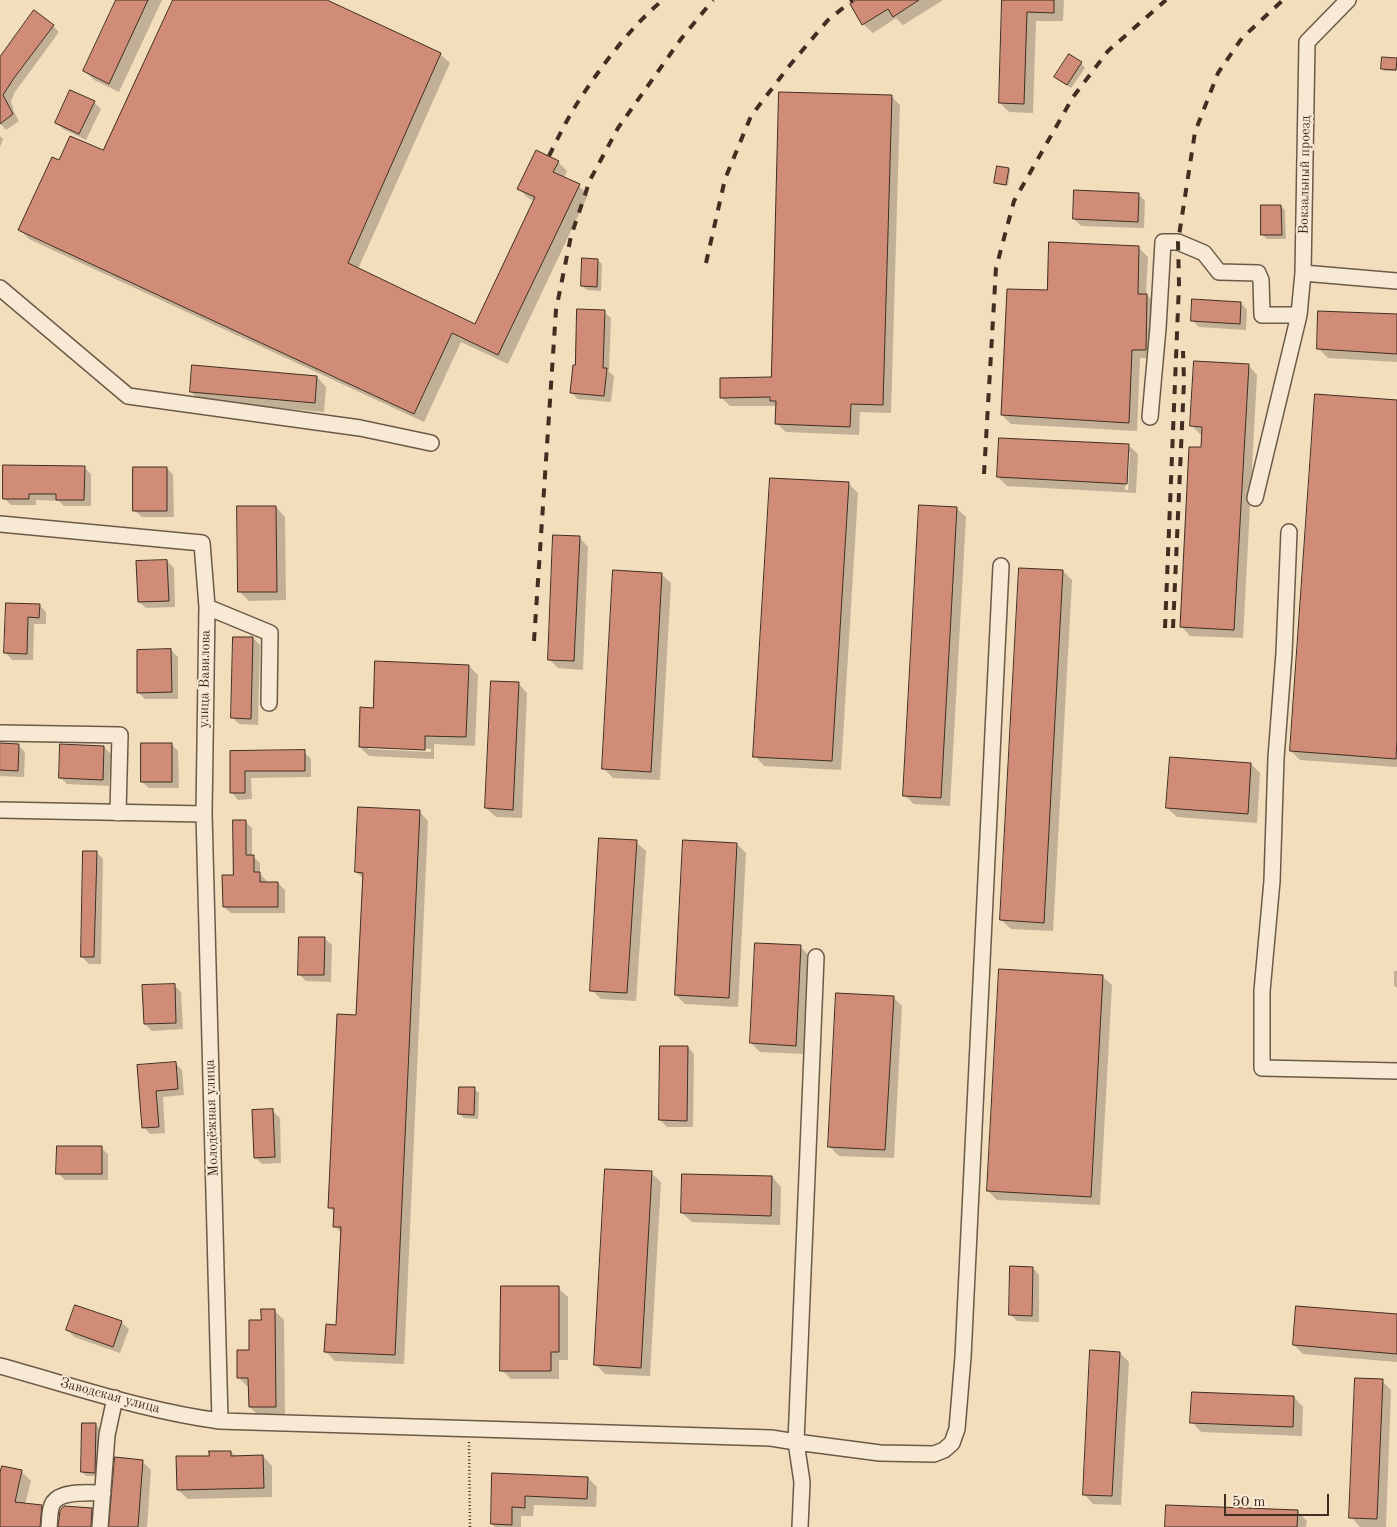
<!DOCTYPE html>
<meta charset="utf-8">
<style>
body{margin:0}
#map{position:relative;width:1397px;height:1527px;overflow:hidden;background:#f2ddbc;font-family:"Old Standard TT",serif}
canvas{display:block}
.scale{position:absolute;left:1224px;top:1494px;width:105px;height:22px;box-sizing:border-box;border:2px solid #402e21;border-top:0;padding-left:6px;font-size:15px;line-height:18px;white-space:nowrap;color:#402e21;-webkit-text-stroke:4px #f7e9d3;paint-order:stroke}
</style>
<div id="map">
<canvas width="1397" height="1527"></canvas>
<div class="scale">50 m</div>
</div>
<script>
const g = document.querySelector('canvas').getContext('2d');
g.lineJoin = 'round';
function paint(path, color) {
  g.fillStyle = color;
  g.fill(path, 'evenodd');
}
function stroke(path, color, width, dash) {
  g.strokeStyle = color;
  g.lineWidth = width;
  g.lineCap = dash ? 'butt' : 'round';
  g.setLineDash(dash || []);
  g.stroke(path);
}
function write(font, color, halo, rows, align = 'center') {
  g.font = font + ' "Old Standard TT",serif';
  g.lineWidth = 4;
  g.setLineDash([]);
  g.textBaseline = 'middle';
  g.strokeStyle = halo;
  g.fillStyle = color;
  for (const [text, x, y, turn = 0] of rows) {
    g.save();
    g.translate(x, y);
    g.rotate((+turn || 0) * Math.PI / 180);
    g.textAlign = isNaN(turn) ? turn : align;
    if (halo) g.strokeText(text, 0, 0);
    g.fillText(text, 0, 0);
    g.restore();
  }
}
const shadow = new Path2D(`
 M 118,0 L 162,0 L 119,92 L 94,80 L 85,71 Z
 M 175,0 L 323,0 L 440,54 L 450,63 L 358,269 L 476,325 L 535,201 L 528,198 L 518,188 L 558,162 L 567,171 L 564,178 L 579,186 L 588,195 L 508,364 L 461,342 L 424,422 L 29,239 L 20,230 L 60,162 L 103,152 Z
 M 858,0 L 943,0 L 903,25 L 896,18 L 873,33 L 863,24 Z
 M 1004,0 L 1064,0 L 1063,21 L 1036,21 L 1033,113 L 1009,112 L 1000,103 Z
 M 53,26 L 59,32 L 15,92 L 11,101 L 14,112 L 19,121 L 6,130 L 0,123 L 0,59 Z
 M 1396,59 L 1397,71 L 1384,71 L 1383,69 Z
 M 1081,63 L 1085,68 L 1071,88 L 1060,81 Z
 M 891,96 L 900,105 L 891,413 L 860,412 L 859,435 L 786,432 L 776,423 L 777,406 L 730,406 L 721,397 L 772,379 Z
 M 94,102 L 101,109 L 86,140 L 63,129 L 56,122 Z
 M 0,136 L 3,139 L 0,147 Z
 M 1009,169 L 1010,171 L 1008,186 L 997,184 L 995,182 Z
 M 1138,194 L 1145,201 L 1144,228 L 1081,226 L 1074,219 Z
 M 1281,206 L 1285,210 L 1286,239 L 1267,239 L 1263,235 Z
 M 1139,248 L 1148,257 L 1146,294 L 1156,304 L 1154,358 L 1140,358 L 1137,431 L 1011,424 L 1002,415 L 1048,291 Z
 M 598,260 L 602,264 L 601,291 L 587,290 L 582,286 Z
 M 1241,303 L 1247,310 L 1246,330 L 1199,327 L 1192,320 Z
 M 604,312 L 611,318 L 609,372 L 614,376 L 611,402 L 578,399 L 571,392 L 577,367 Z
 M 1397,315 L 1397,362 L 1328,358 L 1319,349 Z
 M 1248,365 L 1257,375 L 1243,638 L 1190,636 L 1181,626 L 1203,435 L 1201,435 L 1192,426 Z
 M 317,377 L 326,387 L 324,412 L 200,401 L 191,392 Z
 M 1397,401 L 1397,767 L 1300,760 L 1291,751 Z
 M 1128,445 L 1138,454 L 1136,493 L 1007,486 L 998,477 ZM 1127,452 L 1130,452 L 1128,490 L 1125,490 Z
 M 84,467 L 91,474 L 91,506 L 64,506 L 59,501 L 36,500 L 36,505 L 11,505 L 4,498 Z
 M 167,468 L 173,475 L 174,517 L 142,517 L 135,511 Z
 M 848,483 L 858,493 L 841,770 L 764,766 L 755,756 Z
 M 276,507 L 285,517 L 286,600 L 249,601 L 240,592 Z
 M 956,508 L 966,517 L 950,806 L 914,804 L 904,795 Z
 M 579,537 L 588,547 L 583,670 L 558,668 L 549,659 Z
 M 167,561 L 174,568 L 175,607 L 146,608 L 139,602 Z
 M 1063,571 L 1072,580 L 1053,931 L 1011,929 L 1001,920 Z
 M 661,574 L 671,583 L 660,780 L 613,778 L 604,769 Z
 M 7,604 L 39,605 L 46,612 L 46,624 L 34,624 L 33,660 L 12,660 L 6,653 Z
 M 253,638 L 260,645 L 258,725 L 239,724 L 232,717 Z
 M 171,650 L 178,657 L 178,699 L 145,699 L 138,692 Z
 M 469,666 L 478,675 L 475,746 L 434,744 L 434,759 L 369,756 L 360,747 L 374,709 ZM 368,747 L 431,749 L 431,752 L 368,749 Z
 M 518,683 L 527,693 L 522,818 L 496,817 L 486,808 Z
 M 0,744 L 18,745 L 25,752 L 24,777 L 0,776 Z
 M 172,745 L 178,751 L 179,788 L 149,788 L 142,782 Z
 M 104,747 L 111,754 L 109,786 L 67,784 L 60,777 Z
 M 231,752 L 304,752 L 311,759 L 311,777 L 251,778 L 252,799 L 238,800 L 232,793 Z
 M 1251,764 L 1260,773 L 1257,823 L 1177,817 L 1167,808 Z
 M 419,811 L 428,821 L 404,1364 L 335,1361 L 326,1352 L 338,1326 L 342,1234 L 335,1226 L 335,1213 L 329,1207 L 357,1017 L 364,879 L 356,872 Z
 M 245,821 L 252,828 L 252,856 L 260,863 L 260,874 L 266,880 L 266,883 L 278,883 L 285,890 L 285,913 L 231,913 L 224,907 L 234,876 Z
 M 636,842 L 646,851 L 636,1001 L 601,999 L 592,990 Z
 M 737,844 L 746,853 L 738,1007 L 685,1004 L 676,995 Z
 M 96,852 L 103,859 L 101,964 L 89,964 L 82,957 Z
 M 325,939 L 332,945 L 331,982 L 306,981 L 299,974 Z
 M 800,947 L 810,956 L 804,1054 L 760,1052 L 751,1043 Z
 M 1394,971 L 1397,971 L 1397,988 L 1394,985 Z
 M 1102,976 L 1112,985 L 1100,1205 L 997,1200 L 988,1191 Z
 M 174,985 L 181,992 L 183,1029 L 152,1031 L 145,1024 Z
 M 893,997 L 902,1006 L 894,1158 L 839,1156 L 829,1146 Z
 M 688,1047 L 694,1054 L 693,1127 L 667,1127 L 660,1120 Z
 M 175,1063 L 182,1070 L 184,1095 L 163,1097 L 165,1133 L 150,1134 L 144,1127 L 139,1066 Z
 M 474,1089 L 479,1093 L 478,1119 L 464,1118 L 459,1114 Z
 M 273,1111 L 280,1118 L 281,1163 L 262,1164 L 255,1157 Z
 M 101,1148 L 108,1154 L 108,1180 L 65,1180 L 58,1173 Z
 M 651,1173 L 661,1182 L 650,1376 L 605,1374 L 596,1365 Z
 M 772,1177 L 781,1187 L 780,1225 L 692,1222 L 682,1213 Z
 M 1033,1268 L 1039,1275 L 1039,1322 L 1017,1321 L 1010,1314 Z
 M 558,1288 L 568,1297 L 568,1360 L 559,1360 L 559,1379 L 511,1379 L 502,1370 Z
 M 76,1306 L 122,1323 L 129,1329 L 120,1353 L 74,1337 L 68,1330 Z
 M 275,1311 L 284,1320 L 285,1416 L 259,1416 L 250,1407 L 250,1387 L 248,1387 L 238,1377 L 262,1321 Z
 M 1397,1316 L 1397,1362 L 1303,1354 L 1294,1345 Z
 M 1120,1353 L 1129,1362 L 1121,1505 L 1093,1504 L 1084,1494 Z
 M 1382,1381 L 1391,1390 L 1386,1527 L 1360,1527 L 1351,1517 Z
 M 1294,1397 L 1303,1407 L 1302,1436 L 1201,1432 L 1192,1422 Z
 M 96,1425 L 100,1429 L 99,1476 L 86,1476 L 82,1472 Z
 M 231,1452 L 236,1457 L 263,1456 L 272,1466 L 272,1497 L 188,1499 L 178,1490 L 210,1457 Z
 M 142,1461 L 151,1470 L 147,1527 L 111,1527 Z
 M 3,1467 L 22,1472 L 31,1481 L 25,1504 L 41,1506 L 50,1515 L 49,1527 L 0,1527 L 0,1478 Z
 M 494,1475 L 588,1478 L 597,1487 L 596,1507 L 534,1505 L 533,1516 L 521,1516 L 521,1527 L 495,1527 L 492,1524 Z
 M 92,1509 L 101,1518 L 100,1527 L 59,1527 Z
 M 1297,1511 L 1307,1521 L 1306,1527 L 1166,1527 Z`);
const building = new Path2D(`
 M 116,0 L 148,0 L 109,84 L 83,71 Z
 M 173,0 L 327,0 L 441,53 L 348,263 L 475,324 L 535,197 L 517,189 L 536,150 L 559,161 L 553,172 L 580,184 L 498,355 L 452,333 L 414,414 L 18,230 L 52,157 L 59,160 L 70,136 L 103,150 Z
 M 856,0 L 919,0 L 893,17 L 888,9 L 862,25 L 850,4 Z
 M 1002,0 L 1054,0 L 1054,13 L 1027,12 L 1024,104 L 999,103 Z
 M 34,10 L 54,25 L 14,78 L 3,95 L 13,114 L 0,124 L 0,57 Z
 M 1069,54 L 1082,62 L 1067,85 L 1054,77 Z
 M 1382,57 L 1397,58 L 1396,70 L 1381,69 Z
 M 70,90 L 95,101 L 79,134 L 55,123 Z
 M 779,92 L 892,95 L 883,405 L 851,404 L 850,427 L 775,424 L 776,401 L 770,401 L 770,397 L 720,398 L 720,378 L 771,377 Z
 M 997,166 L 1009,168 L 1006,185 L 994,183 Z
 M 1074,190 L 1139,193 L 1138,222 L 1073,219 Z
 M 1261,205 L 1281,205 L 1282,235 L 1261,235 Z
 M 1049,242 L 1139,246 L 1138,294 L 1147,294 L 1146,350 L 1132,350 L 1129,423 L 1001,415 L 1007,289 L 1047,290 Z
 M 582,258 L 598,259 L 597,287 L 581,286 Z
 M 1192,299 L 1241,302 L 1240,324 L 1191,321 Z
 M 577,309 L 605,310 L 603,368 L 607,368 L 604,396 L 570,393 L 573,365 L 575,365 Z
 M 1318,311 L 1397,314 L 1397,354 L 1317,349 Z
 M 1194,361 L 1249,364 L 1234,630 L 1180,627 L 1189,447 L 1201,447 L 1202,427 L 1190,426 Z
 M 192,365 L 317,376 L 315,403 L 190,392 Z
 M 1315,394 L 1397,400 L 1397,739 L 1396,759 L 1290,751 Z
 M 999,438 L 1129,444 L 1127,484 L 997,477 Z
 M 3,465 L 85,466 L 84,500 L 56,500 L 56,494 L 29,494 L 29,499 L 3,499 Z
 M 133,467 L 167,467 L 167,511 L 133,511 Z
 M 770,478 L 849,482 L 832,761 L 753,757 Z
 M 919,505 L 957,507 L 941,798 L 903,796 Z
 M 237,506 L 276,506 L 277,592 L 238,592 Z
 M 553,535 L 580,536 L 574,661 L 548,660 Z
 M 167,560 L 169,601 L 138,602 L 136,561 Z
 M 1019,568 L 1063,570 L 1044,923 L 1000,920 Z
 M 613,570 L 662,573 L 651,772 L 602,769 Z
 M 6,603 L 40,604 L 39,618 L 28,617 L 27,654 L 4,653 Z
 M 233,637 L 253,637 L 251,719 L 231,718 Z
 M 171,649 L 172,692 L 137,693 L 137,650 Z
 M 375,661 L 469,665 L 466,737 L 425,736 L 425,750 L 359,747 L 360,707 L 373,708 Z
 M 491,681 L 519,682 L 513,810 L 485,808 Z
 M 0,743 L 19,744 L 18,771 L 0,770 Z
 M 141,743 L 172,743 L 172,782 L 141,782 Z
 M 60,744 L 104,746 L 103,780 L 59,778 Z
 M 305,750 L 305,771 L 245,771 L 245,793 L 230,793 L 230,751 Z
 M 1170,757 L 1251,763 L 1248,814 L 1166,808 Z
 M 358,807 L 420,810 L 395,1355 L 324,1352 L 326,1324 L 336,1325 L 341,1227 L 333,1227 L 334,1208 L 328,1208 L 337,1014 L 356,1015 L 363,873 L 355,872 Z
 M 233,820 L 246,820 L 246,855 L 254,855 L 254,872 L 260,872 L 260,882 L 278,882 L 278,907 L 223,907 L 222,875 L 233,875 Z
 M 599,838 L 637,840 L 627,993 L 590,991 Z
 M 683,840 L 737,843 L 729,998 L 675,995 Z
 M 83,851 L 97,851 L 94,957 L 81,957 Z
 M 299,937 L 325,937 L 324,975 L 298,975 Z
 M 755,943 L 801,945 L 796,1046 L 750,1043 Z
 M 999,969 L 1103,975 L 1091,1197 L 987,1191 Z
 M 175,984 L 176,1023 L 144,1024 L 142,985 Z
 M 836,993 L 894,996 L 885,1150 L 828,1147 Z
 M 660,1046 L 688,1046 L 687,1121 L 659,1120 Z
 M 176,1062 L 178,1089 L 156,1091 L 159,1127 L 142,1128 L 137,1065 Z
 M 459,1087 L 475,1087 L 474,1115 L 458,1114 Z
 M 273,1109 L 275,1157 L 254,1158 L 252,1110 Z
 M 57,1146 L 102,1146 L 102,1174 L 56,1174 Z
 M 605,1169 L 652,1171 L 641,1368 L 594,1365 Z
 M 682,1174 L 772,1176 L 771,1216 L 681,1213 Z
 M 1010,1266 L 1033,1267 L 1032,1316 L 1009,1315 Z
 M 501,1286 L 559,1286 L 559,1352 L 551,1352 L 551,1371 L 500,1371 Z
 M 75,1305 L 122,1321 L 113,1347 L 66,1330 Z
 M 1296,1306 L 1397,1314 L 1397,1354 L 1293,1345 Z
 M 261,1309 L 275,1309 L 276,1407 L 249,1407 L 248,1378 L 237,1378 L 237,1350 L 249,1350 L 249,1320 L 261,1320 Z
 M 1090,1350 L 1120,1352 L 1112,1496 L 1083,1495 Z
 M 1355,1378 L 1383,1379 L 1377,1519 L 1349,1518 Z
 M 1192,1392 L 1294,1396 L 1293,1427 L 1190,1423 Z
 M 82,1423 L 96,1423 L 95,1473 L 81,1472 Z
 M 209,1451 L 231,1451 L 231,1456 L 263,1455 L 264,1488 L 177,1490 L 176,1456 L 209,1456 Z
 M 115,1457 L 143,1460 L 138,1527 L 109,1527 Z
 M 2,1466 L 22,1470 L 15,1502 L 42,1505 L 40,1527 L 0,1527 L 0,1473 Z
 M 492,1473 L 588,1477 L 587,1499 L 525,1496 L 525,1508 L 512,1507 L 512,1525 L 491,1524 Z
 M 1166,1505 L 1298,1510 L 1297,1527 L 1165,1527 Z
 M 64,1506 L 92,1508 L 91,1527 L 58,1527 L 60,1511 Z`);
const path = new Path2D(`
 M 469,1442 L 470,1527`);
const minor = new Path2D(`
 M 1348,0 L 1307,42 L 1303,273 L 1397,281
 M 0,288 L 128,396 L 360,428 L 431,443
 M 1150,417 L 1158,328 L 1163,242 L 1178,242 L 1204,253 L 1219,272 L 1258,273 L 1261,280 L 1262,315 L 1299,315
 M 1255,498 L 1299,315 L 1303,273
 M 0,524 L 202,543 L 207,607 L 204,814 L 220,1421
 M 1289,532 L 1284,653 L 1276,758 L 1272,881 L 1262,991 L 1262,1068 L 1397,1071
 M 207,607 L 270,633 L 269,703
 M 0,733 L 120,735 L 118,813
 M 0,810 L 204,814
 M 0,1366 C 73,1386 145,1411 220,1421 L 771,1438 L 796,1442 L 816,957
 M 49,1527 C 50,1520 49,1509 53,1503 C 61,1490 90,1493 103,1493
 M 100,1527 L 107,1435 L 115,1398
 M 800,1527 L 802,1482 L 796,1442 L 880,1453 L 934,1454 L 944,1450 L 952,1443 L 957,1429 L 963,1357 L 1001,566`);
const rail = new Path2D(`
 M 549,156 C 558,138 567,119 578,102 C 600,68 631,26 663,0
 M 706,263 L 725,179 L 751,116 L 790,65 L 828,20 L 853,0
 M 984,474 L 996,268 L 1014,201 L 1073,97 L 1108,51 L 1166,0
 M 1165,628 L 1179,284 L 1178,242 L 1195,132 L 1218,73 L 1242,38 L 1283,0
 M 1173,628 L 1184,381 L 1183,351
 M 534,641 L 556,310 L 571,236 L 590,180 L 618,128 L 681,39 L 713,0`);
const streetNames = [
 ["Вокзальный проезд",1305,175,-89],
 ["улица Вавилова",205,679,-89],
 ["Молодёжная улица",212,1118,-92],
 ["Заводская улица",110,1396,15]
];
paint(shadow, '#0003');
paint(building, '#d18c77');
stroke(building, '#402e21', 1);
stroke(minor, '#6c5a48', 18);
stroke(path, '#402e21', 2.5, [1, 2.5]);
stroke(minor, '#f7e9d3', 15);
stroke(rail, '#402e21', 4, [9, 9]);
write('14px', '#402e21', '#f7e9d3', streetNames);
</script>
